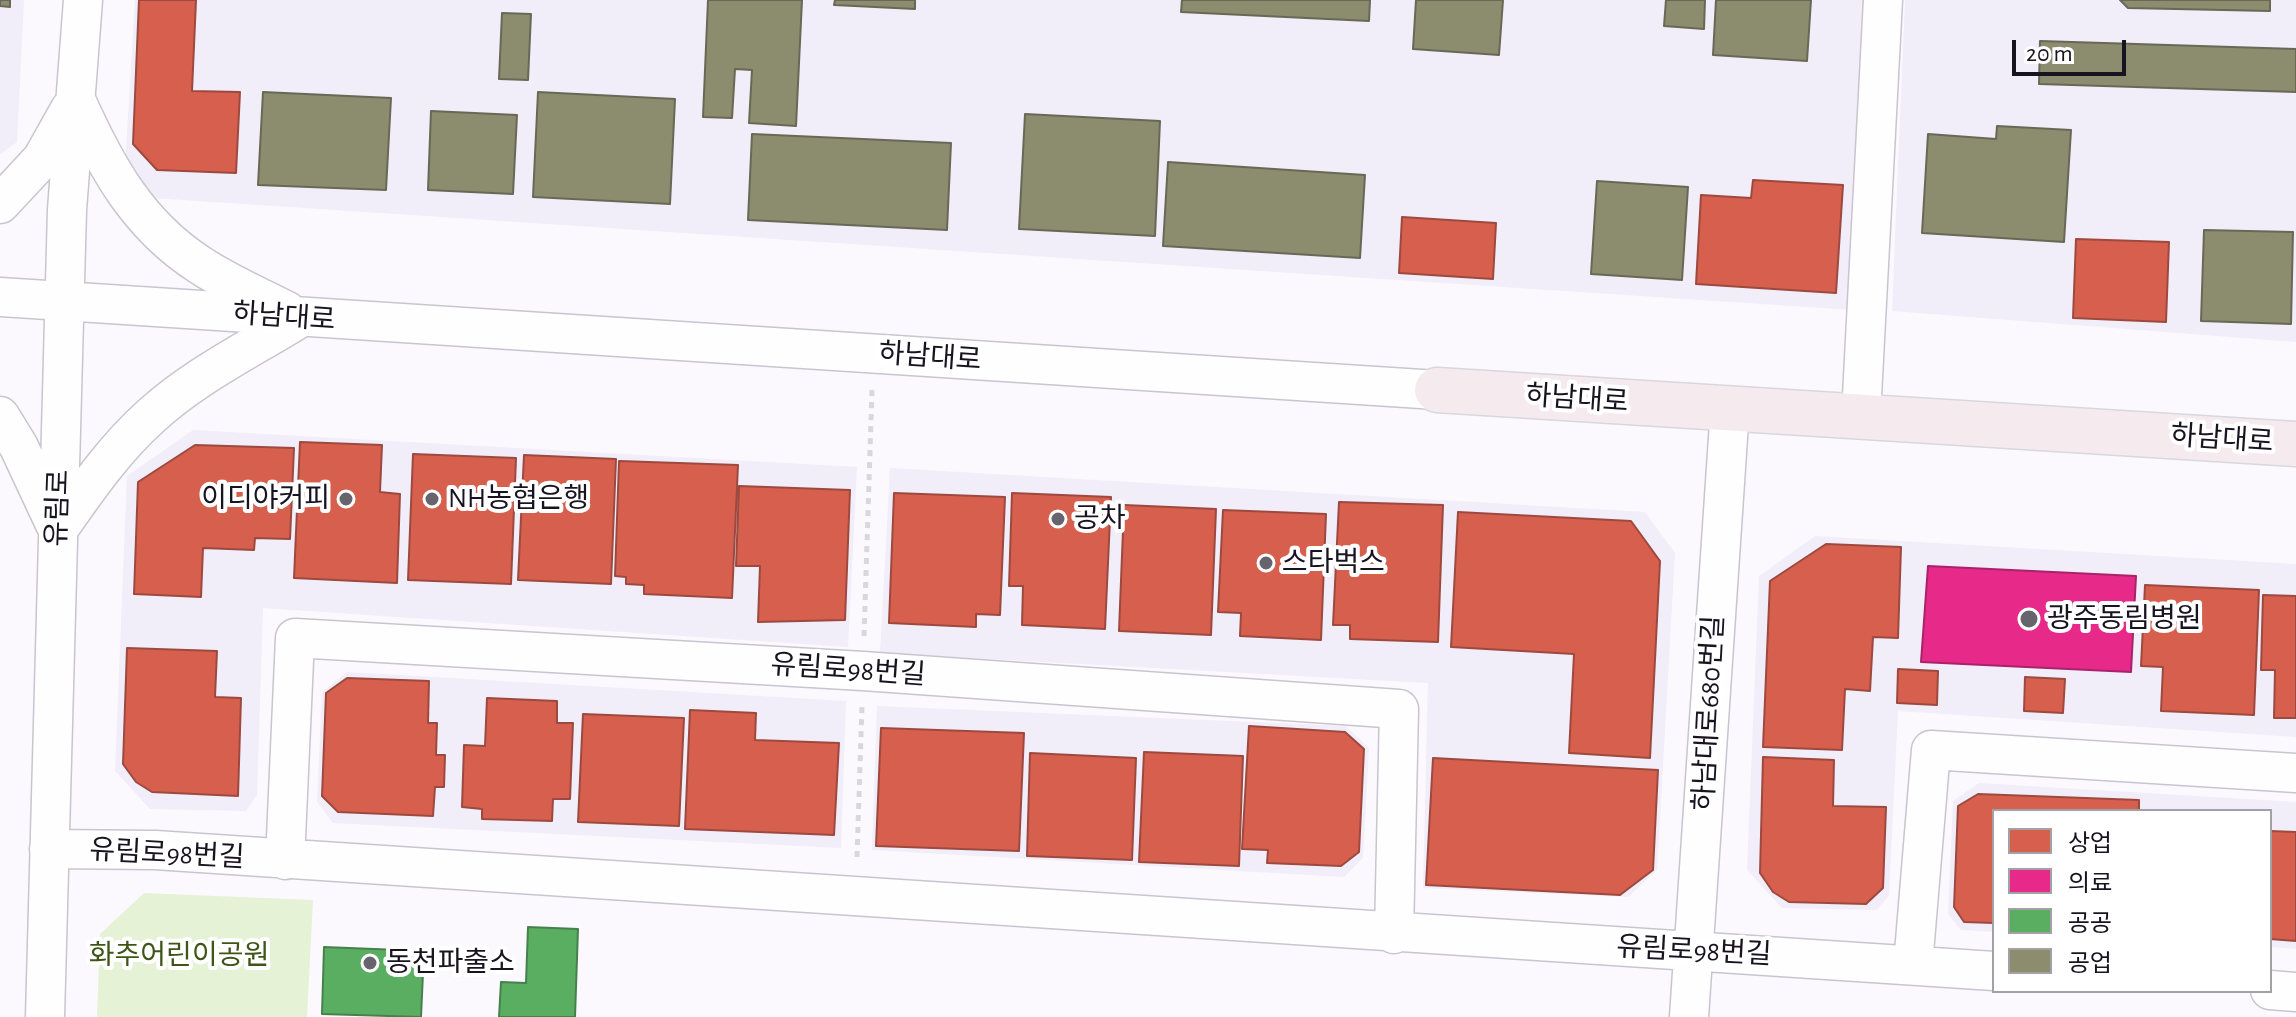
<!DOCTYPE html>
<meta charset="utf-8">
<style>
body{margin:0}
#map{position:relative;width:2296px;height:1017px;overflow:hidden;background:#fbf9fe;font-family:"Alegreya Sans","Noto Sans KR",sans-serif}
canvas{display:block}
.legend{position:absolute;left:1992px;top:809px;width:280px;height:184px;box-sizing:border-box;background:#fff;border:2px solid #a2a1a5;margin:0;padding:10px 14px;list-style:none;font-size:24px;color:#17131f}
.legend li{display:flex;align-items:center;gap:16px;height:40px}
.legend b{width:40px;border:2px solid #a2a1a5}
.scale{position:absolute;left:2012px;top:40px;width:114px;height:36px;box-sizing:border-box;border:4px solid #17131f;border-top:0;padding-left:10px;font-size:24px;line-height:28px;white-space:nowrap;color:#17131f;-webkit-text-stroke:6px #fff;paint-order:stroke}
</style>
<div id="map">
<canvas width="2296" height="1017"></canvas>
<ul class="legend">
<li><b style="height:22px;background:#d6604d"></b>상업</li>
<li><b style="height:22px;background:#e7298a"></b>의료</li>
<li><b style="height:22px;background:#5aae61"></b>공공</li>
<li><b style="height:22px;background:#8c8c6e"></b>공업</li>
</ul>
<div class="scale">20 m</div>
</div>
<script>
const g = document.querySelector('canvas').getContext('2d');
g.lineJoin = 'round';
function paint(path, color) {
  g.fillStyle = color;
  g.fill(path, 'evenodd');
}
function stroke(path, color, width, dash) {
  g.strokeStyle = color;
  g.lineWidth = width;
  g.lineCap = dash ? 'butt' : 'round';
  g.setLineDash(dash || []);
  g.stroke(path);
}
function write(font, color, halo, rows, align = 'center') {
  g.font = font + ' "Alegreya Sans","Noto Sans KR",sans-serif';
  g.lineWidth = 8;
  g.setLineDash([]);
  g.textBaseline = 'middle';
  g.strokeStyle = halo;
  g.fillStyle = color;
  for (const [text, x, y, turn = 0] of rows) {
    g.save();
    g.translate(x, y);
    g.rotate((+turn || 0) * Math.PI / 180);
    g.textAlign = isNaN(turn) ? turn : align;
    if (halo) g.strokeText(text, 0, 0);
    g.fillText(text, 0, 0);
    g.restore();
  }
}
const built = new Path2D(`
 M 0,0 L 24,0 L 17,142 L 0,154 Z
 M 135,0 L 1866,0 L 1853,310 L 153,198 L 125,165 Z
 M 1905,0 L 2296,0 L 2296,342 L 1892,311 Z
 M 193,430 L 857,467 L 848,647 L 263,608 L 257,795 L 246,811 L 150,809 L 115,771 L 127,476 Z
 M 890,468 L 1645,512 L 1675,553 L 1657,870 L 1628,897 L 1423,888 L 1428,683 L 880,653 Z
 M 1815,536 L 2296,564 L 2296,737 L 1898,711 L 1889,895 L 1877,910 L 1782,908 L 1747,870 L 1759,576 Z
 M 347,672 L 846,701 L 841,848 L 333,823 L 317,802 L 322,692 Z
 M 877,706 L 1346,726 L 1369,748 L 1363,858 L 1344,877 L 872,850 Z
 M 1979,783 L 2296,802 L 2296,949 L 2270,947 L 2270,811 L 1994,811 L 1994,932 L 1961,930 L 1948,914 L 1953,801 Z`);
const green = new Path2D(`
 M 144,893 L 313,900 L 307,1017 L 97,1017 L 100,934 Z`);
const shops = new Path2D(`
 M 139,0 L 196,0 L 192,91 L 240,92 L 236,173 L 157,170 L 133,144 Z
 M 1753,180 L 1843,185 L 1836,293 L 1696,284 L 1701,195 L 1751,198 Z
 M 1402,217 L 1496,223 L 1493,279 L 1399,273 Z
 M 2076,239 L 2169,242 L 2166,322 L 2073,318 Z
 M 300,442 L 382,445 L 380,492 L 400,494 L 397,583 L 294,578 Z
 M 195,445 L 294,448 L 290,539 L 255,538 L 254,550 L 203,548 L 201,597 L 134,594 L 138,482 Z
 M 413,454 L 516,458 L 511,584 L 408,580 Z
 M 524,455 L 616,459 L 611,584 L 518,580 Z
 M 619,461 L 738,465 L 732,598 L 644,594 L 644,585 L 626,584 L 626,577 L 615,576 Z
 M 739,486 L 850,490 L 845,620 L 758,622 L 760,566 L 736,566 Z
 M 894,493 L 1005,497 L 1000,615 L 976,614 L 976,627 L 889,623 Z
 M 1012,493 L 1111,497 L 1105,629 L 1022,625 L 1023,586 L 1009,586 Z
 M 1339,502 L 1443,505 L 1438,642 L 1350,639 L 1350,625 L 1333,625 Z
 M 1124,505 L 1216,509 L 1211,635 L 1119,631 Z
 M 1223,510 L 1326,514 L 1321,640 L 1240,636 L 1241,613 L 1218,612 Z
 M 1458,512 L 1631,521 L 1660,561 L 1650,758 L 1569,753 L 1574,654 L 1451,647 Z
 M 1826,544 L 1901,547 L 1898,638 L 1873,637 L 1870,691 L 1845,689 L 1842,750 L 1763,747 L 1770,581 Z
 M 2145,585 L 2259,590 L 2254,715 L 2161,711 L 2163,667 L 2141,666 Z
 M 2263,595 L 2296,596 L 2296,718 L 2274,718 L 2275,670 L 2261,670 Z
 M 127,648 L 217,651 L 215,697 L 241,698 L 238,796 L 152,792 L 136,782 L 123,764 Z
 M 1898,669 L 1938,671 L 1937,705 L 1897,703 Z
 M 2025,677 L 2065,679 L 2063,713 L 2024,711 Z
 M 347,678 L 429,681 L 428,723 L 437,723 L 436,755 L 445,755 L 444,787 L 435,787 L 433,816 L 338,812 L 322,796 L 326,693 Z
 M 487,698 L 557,701 L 557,723 L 573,723 L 570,799 L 553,799 L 552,821 L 482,819 L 482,809 L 462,807 L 464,745 L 485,746 Z
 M 690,710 L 756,713 L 755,740 L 839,743 L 834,835 L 685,829 Z
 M 583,714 L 684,718 L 679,826 L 578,822 Z
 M 1249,726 L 1345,732 L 1364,749 L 1359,852 L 1341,866 L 1267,863 L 1268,850 L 1242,849 Z
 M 881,728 L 1024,733 L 1019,851 L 876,846 Z
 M 1144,752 L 1243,756 L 1239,866 L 1139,862 Z
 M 1030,753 L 1136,758 L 1132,860 L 1027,856 Z
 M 1763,757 L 1834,760 L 1833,806 L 1886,807 L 1883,888 L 1866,904 L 1789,902 L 1773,892 L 1760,873 Z
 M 1433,758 L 1658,770 L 1653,870 L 1620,895 L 1426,885 Z
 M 1978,794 L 2139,800 L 2139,811 L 1994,811 L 1994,923 L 1964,922 L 1954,907 L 1958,806 Z
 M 2270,831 L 2296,832 L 2296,941 L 2270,939 Z`);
const health = new Path2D(`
 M 1928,566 L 2136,576 L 2131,672 L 1921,662 Z`);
const public = new Path2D(`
 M 528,927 L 578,929 L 575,1017 L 499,1017 L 501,982 L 526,983 Z
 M 324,947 L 424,951 L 421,1017 L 322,1014 Z`);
const industry = new Path2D(`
 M 0,0 L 10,0 L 10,7 L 0,6 Z
 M 708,0 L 802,0 L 796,126 L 749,123 L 752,70 L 735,69 L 732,118 L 703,117 Z
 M 835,0 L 915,0 L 915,9 L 834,5 Z
 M 1182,0 L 1370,0 L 1369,21 L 1181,12 Z
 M 1416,0 L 1503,0 L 1499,55 L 1413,49 Z
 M 1666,0 L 1705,0 L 1704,29 L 1664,26 Z
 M 1716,0 L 1811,0 L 1807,61 L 1713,55 Z
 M 2120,0 L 2270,0 L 2270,11 L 2128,8 Z
 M 502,13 L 531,14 L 528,80 L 499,79 Z
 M 2040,41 L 2296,49 L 2296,92 L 2039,84 Z
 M 263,92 L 391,98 L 386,190 L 258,185 Z
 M 538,92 L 675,99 L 670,204 L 533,197 Z
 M 431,111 L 517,115 L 513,194 L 428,190 Z
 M 1025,114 L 1160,121 L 1155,236 L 1019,229 Z
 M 1997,126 L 2071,130 L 2064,242 L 1922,233 L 1928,134 L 1996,139 Z
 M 752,134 L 951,143 L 947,230 L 748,220 Z
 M 1168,162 L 1365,175 L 1360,258 L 1163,246 Z
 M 1597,181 L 1688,187 L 1682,280 L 1591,274 Z
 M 2204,230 L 2293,232 L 2291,324 L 2201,321 Z`);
const path = new Path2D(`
 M 864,636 L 872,390
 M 857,857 L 862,706`);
const minor = new Path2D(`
 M 77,102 C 106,167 138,225 200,265 C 227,283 258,296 287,311
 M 0,204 L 42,159 L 70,109
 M 0,297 L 1437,390
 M 1861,415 L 1883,0
 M 0,416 L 19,447 L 55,524
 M 58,530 C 86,490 114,449 151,416 C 195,376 250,349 300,318
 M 49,849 L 155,850 L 1994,971
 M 285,860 L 295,638 L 863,671 L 1399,709 L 1394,934
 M 1913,965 L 1931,750 L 2296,773
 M 2270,990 L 2296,992
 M 45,1017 L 67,210 L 83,0
 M 1689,1017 L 1730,408`);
const major = new Path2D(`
 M 1437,390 L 2296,444`);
const markers = [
 [346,499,8,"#67646d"],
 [432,499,8,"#67646d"],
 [1058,519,8,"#67646d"],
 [1266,563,8,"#67646d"],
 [2029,619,10,"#67646d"],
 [370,963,8,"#67646d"]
];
const streetNames = [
 ["하남대로",284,317,4],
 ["하남대로",930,357,4],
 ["하남대로",1577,399,4],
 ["하남대로",2222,439,4],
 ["유림로",58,508,-88],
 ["유림로98번길",848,670,4],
 ["하남대로680번길",1709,713,-87],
 ["유림로98번길",167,854,3],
 ["유림로98번길",1694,951,3]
];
const poiNames = [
 ["이디야커피",330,499,"right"],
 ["NH농협은행",448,499],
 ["공차",1074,519],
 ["스타벅스",1282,563],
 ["광주동림병원",2047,619],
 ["동천파출소",386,963]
];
const parkNames = [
 ["화추어린이공원",179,956]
];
paint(built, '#f1edf9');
paint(green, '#e6f2d6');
paint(shops, '#d6604d');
stroke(shops, '#9d493f', 2);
paint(health, '#e7298a');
stroke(health, '#a9226a', 2);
paint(public, '#5aae61');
stroke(public, '#46804d', 2);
paint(industry, '#8c8c6e');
stroke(industry, '#696856', 2);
stroke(minor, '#c8c5ce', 41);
stroke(major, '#d8d7db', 47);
stroke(path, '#d8d7d9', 5, [6, 6]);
stroke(minor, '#fefeff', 38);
stroke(major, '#f5ebef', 44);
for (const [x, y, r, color] of markers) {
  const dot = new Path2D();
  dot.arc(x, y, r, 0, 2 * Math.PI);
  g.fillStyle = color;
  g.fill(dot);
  stroke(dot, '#fff', 3);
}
write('28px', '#17131f', '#fff', streetNames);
write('28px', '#17131f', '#fff', poiNames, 'left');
write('28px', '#3f5518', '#fff', parkNames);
</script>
